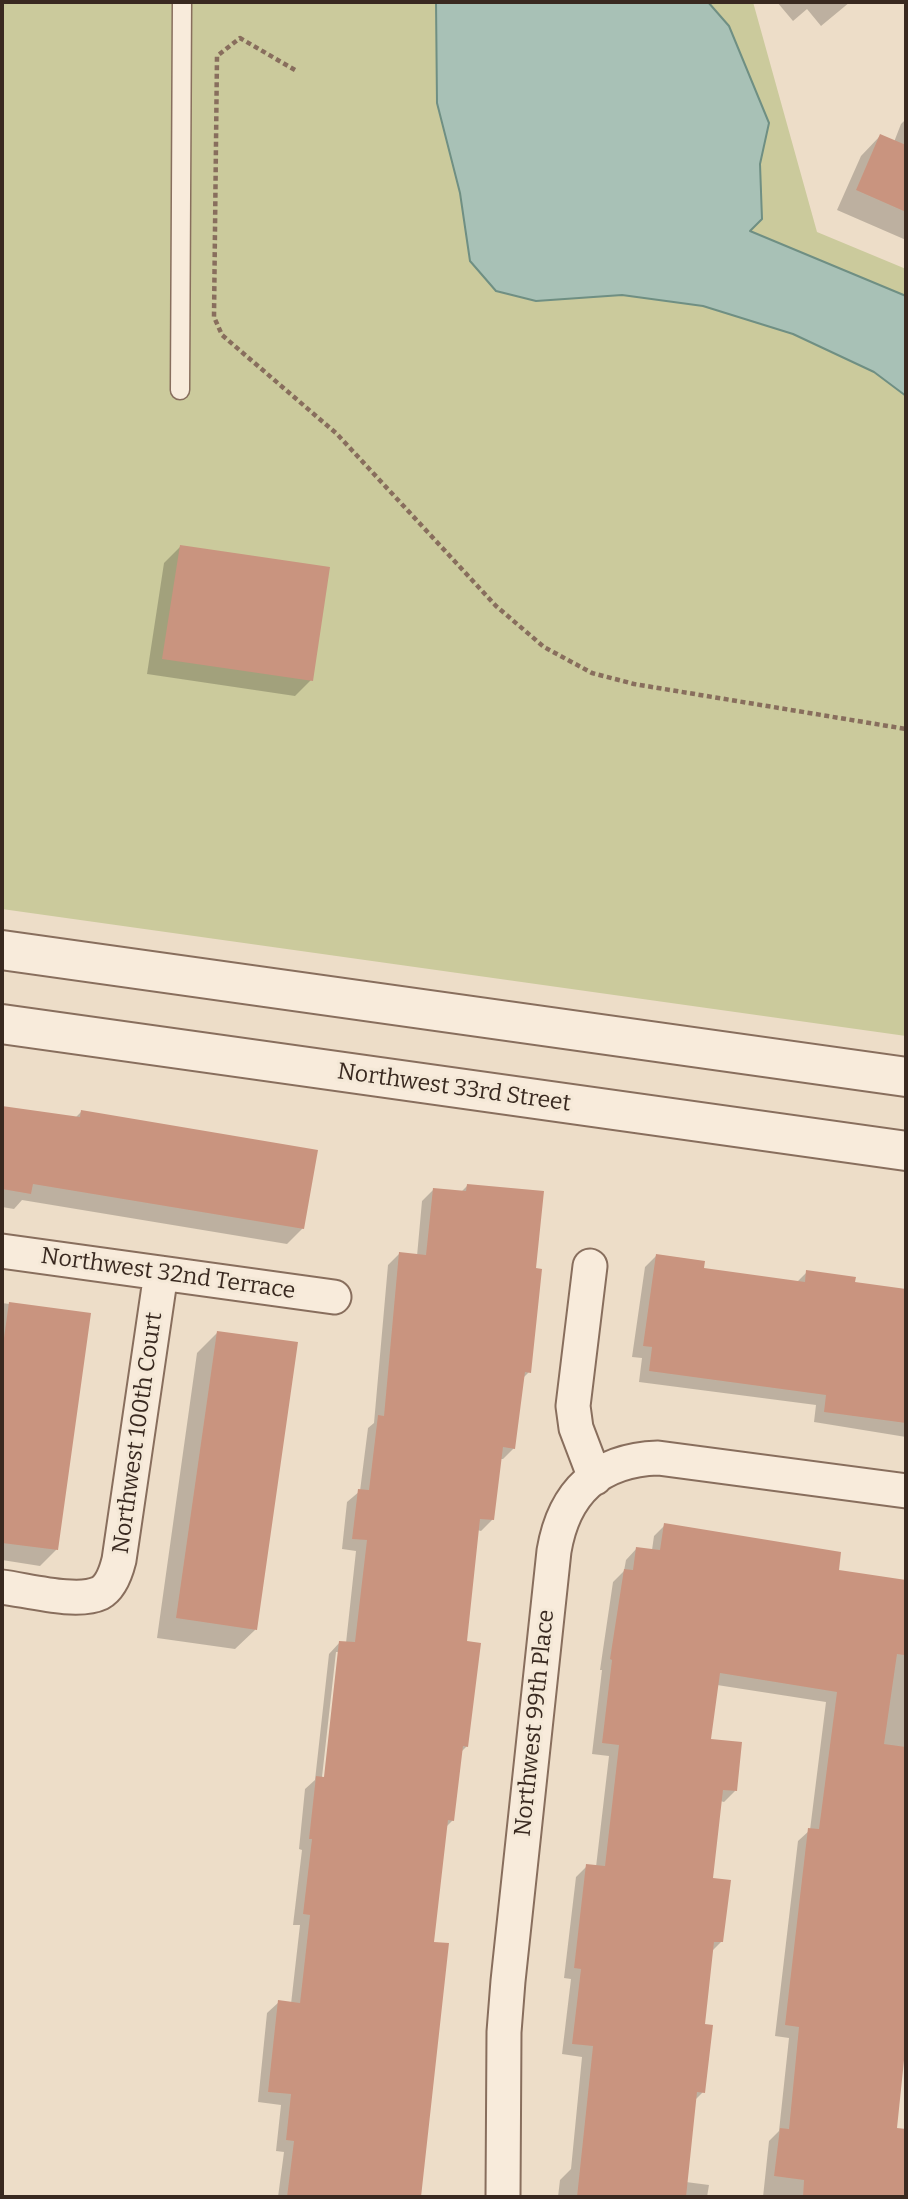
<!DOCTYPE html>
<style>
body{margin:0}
#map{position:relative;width:908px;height:2199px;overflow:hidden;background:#edddc8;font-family:Bitter,serif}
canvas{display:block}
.frame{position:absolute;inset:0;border:4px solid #392920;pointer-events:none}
</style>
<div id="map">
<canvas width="908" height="2199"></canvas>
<div class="frame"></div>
</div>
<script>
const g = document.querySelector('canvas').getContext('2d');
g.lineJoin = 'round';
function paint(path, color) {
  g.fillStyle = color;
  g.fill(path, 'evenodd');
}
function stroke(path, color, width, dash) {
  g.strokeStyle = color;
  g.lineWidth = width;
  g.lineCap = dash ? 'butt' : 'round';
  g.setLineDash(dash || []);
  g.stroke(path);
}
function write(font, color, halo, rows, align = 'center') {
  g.font = font + ' Bitter,serif';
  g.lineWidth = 6;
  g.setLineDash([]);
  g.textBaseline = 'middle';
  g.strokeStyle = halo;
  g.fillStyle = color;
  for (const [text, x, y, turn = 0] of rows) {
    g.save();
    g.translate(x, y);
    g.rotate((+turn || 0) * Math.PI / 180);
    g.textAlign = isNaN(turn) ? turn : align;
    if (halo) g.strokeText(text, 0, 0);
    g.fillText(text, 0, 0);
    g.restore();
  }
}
const green = new Path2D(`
 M 2,2 L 753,2 L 817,232 L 906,269 L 906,1036 L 2,909 Z`);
const water = new Path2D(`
 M 436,2 L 708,2 L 729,26 L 769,123 L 760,164 L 762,219 L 750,231 L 906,296 L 906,396 L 874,372 L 793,334 L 703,306 L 622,295 L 536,301 L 496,291 L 470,261 L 460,193 L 437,103 Z`);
const shadow = new Path2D(`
 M 777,2 L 850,2 L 821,26 L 807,9 L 793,21 Z
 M 906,119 L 906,240 L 837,210 L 861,156 L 880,136 L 894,142 L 901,124 Z
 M 180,547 L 311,680 L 295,696 L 147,674 L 164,563 Z
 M 2,1108 L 75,1118 L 81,1112 L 303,1228 L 287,1244 L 22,1200 L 14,1209 L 2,1207 Z
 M 467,1186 L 534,1270 L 529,1372 L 522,1379 L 514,1448 L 503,1459 L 500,1459 L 492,1520 L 481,1531 L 477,1530 L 465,1643 L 467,1746 L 461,1752 L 453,1820 L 445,1828 L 432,1943 L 447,1945 L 419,2197 L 278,2197 L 284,2152 L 276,2151 L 281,2105 L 258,2102 L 267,2013 L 279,2002 L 291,2004 L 300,1925 L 293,1925 L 302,1850 L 299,1849 L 305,1789 L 315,1780 L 329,1654 L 340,1642 L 346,1643 L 356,1551 L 342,1549 L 347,1502 L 360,1491 L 368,1428 L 374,1423 L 388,1265 L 399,1254 L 417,1256 L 422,1201 L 434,1189 L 461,1192 ZM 336,1652 L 340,1652 L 325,1786 L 321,1786 Z
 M 656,1256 L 702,1269 L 796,1283 L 807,1272 L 853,1284 L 906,1290 L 906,1437 L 814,1422 L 816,1405 L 639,1382 L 642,1358 L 632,1357 L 645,1267 Z
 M 2,1303 L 89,1315 L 56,1550 L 40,1566 L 2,1560 Z
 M 217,1333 L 255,1630 L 235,1649 L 157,1638 L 197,1353 Z
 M 665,1525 L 837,1572 L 906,1581 L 906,2023 L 896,2129 L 906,2130 L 906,2197 L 763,2197 L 769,2141 L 779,2131 L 789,2038 L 775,2036 L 798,1841 L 810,1830 L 826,1702 L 717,1685 L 709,1740 L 735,1791 L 724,1802 L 720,1801 L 711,1879 L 721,1942 L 711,1952 L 703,2025 L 703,2092 L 694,2101 L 686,2182 L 709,2185 L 707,2197 L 558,2197 L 560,2180 L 571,2169 L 582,2057 L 562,2054 L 571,1979 L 564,1978 L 576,1877 L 587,1866 L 596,1867 L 609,1756 L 592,1754 L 602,1670 L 600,1670 L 613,1582 L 624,1571 L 626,1560 L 637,1548 L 652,1550 L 654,1536 Z`);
const building = new Path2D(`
 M 880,134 L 906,145 L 906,212 L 856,190 Z
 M 180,545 L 330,567 L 313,681 L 162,659 Z
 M 2,1106 L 80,1117 L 81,1110 L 318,1150 L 304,1229 L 33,1184 L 31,1194 L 2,1189 Z
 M 467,1184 L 544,1191 L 536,1268 L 542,1269 L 531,1373 L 525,1372 L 515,1449 L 503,1447 L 494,1520 L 480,1519 L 467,1641 L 481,1643 L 468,1747 L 463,1746 L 454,1821 L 448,1820 L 434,1942 L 449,1943 L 421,2197 L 287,2197 L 294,2141 L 286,2140 L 291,2094 L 268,2092 L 278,2000 L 300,2003 L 310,1915 L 303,1914 L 312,1839 L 309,1839 L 316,1776 L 324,1777 L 339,1641 L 355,1642 L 367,1540 L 352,1539 L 358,1489 L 369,1490 L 378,1415 L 384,1416 L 399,1252 L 426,1255 L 433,1188 L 466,1191 Z
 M 656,1254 L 705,1261 L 704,1268 L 805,1282 L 806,1270 L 856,1277 L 855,1282 L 906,1289 L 906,1423 L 824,1412 L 826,1395 L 649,1371 L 652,1347 L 643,1346 Z
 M 9,1302 L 91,1313 L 58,1550 L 2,1543 L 2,1352 Z
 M 217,1331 L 298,1342 L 257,1630 L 176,1618 Z
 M 664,1523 L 841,1552 L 839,1570 L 906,1580 L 906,1638 L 904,1655 L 897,1654 L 884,1744 L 906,1747 L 906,2041 L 897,2128 L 906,2129 L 906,2197 L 803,2197 L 804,2180 L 774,2176 L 780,2128 L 789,2129 L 799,2027 L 785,2025 L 808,1828 L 819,1829 L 837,1692 L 720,1673 L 711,1739 L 742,1742 L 737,1791 L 723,1790 L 713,1878 L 731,1880 L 723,1942 L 714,1942 L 705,2024 L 713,2025 L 705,2093 L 697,2092 L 686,2197 L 577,2197 L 593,2046 L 572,2044 L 581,1969 L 574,1968 L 586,1864 L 605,1866 L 619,1745 L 602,1743 L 612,1660 L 610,1659 L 624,1569 L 633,1570 L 636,1547 L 660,1550 Z`);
const path = new Path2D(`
 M 295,70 L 240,38 L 217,56 L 214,317 L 222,335 L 337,434 L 496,606 L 544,647 L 592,673 L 634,684 L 906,729`);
const service = new Path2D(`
 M 180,390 L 182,2`);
const minor = new Path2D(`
 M 2,1251 L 334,1297
 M 590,1266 L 573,1406 L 576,1428 L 595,1478
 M 2,1587 C 27,1590 77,1604 100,1593 C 111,1587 116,1572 119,1560 L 161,1273
 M 503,2197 L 504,2032 L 508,1981 L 554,1551 C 564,1492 598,1460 658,1458 L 906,1491`);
const tertiary = new Path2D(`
 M 2,950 L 906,1077
 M 2,1024 L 906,1151`);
const streetNames = [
 ["Northwest 33rd Street",454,1088,8],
 ["Northwest 32nd Terrace",168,1274,8],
 ["Northwest 100th Court",138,1433,-82],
 ["Northwest 99th Place",535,1723,-84]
];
paint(green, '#cbca9c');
paint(water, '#a8c1b6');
stroke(water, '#6f8f83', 2);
paint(shadow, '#0003');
paint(building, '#c9947f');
stroke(service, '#886e5d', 21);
stroke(minor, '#886e5d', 37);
stroke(tertiary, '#886e5d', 42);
stroke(path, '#886e5d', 4.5, [5, 3.5]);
stroke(service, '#f8ebdb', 18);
stroke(minor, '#f8ebdb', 33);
stroke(tertiary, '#f8ebdb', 38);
write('23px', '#392920', '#f4e8d7', streetNames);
</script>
